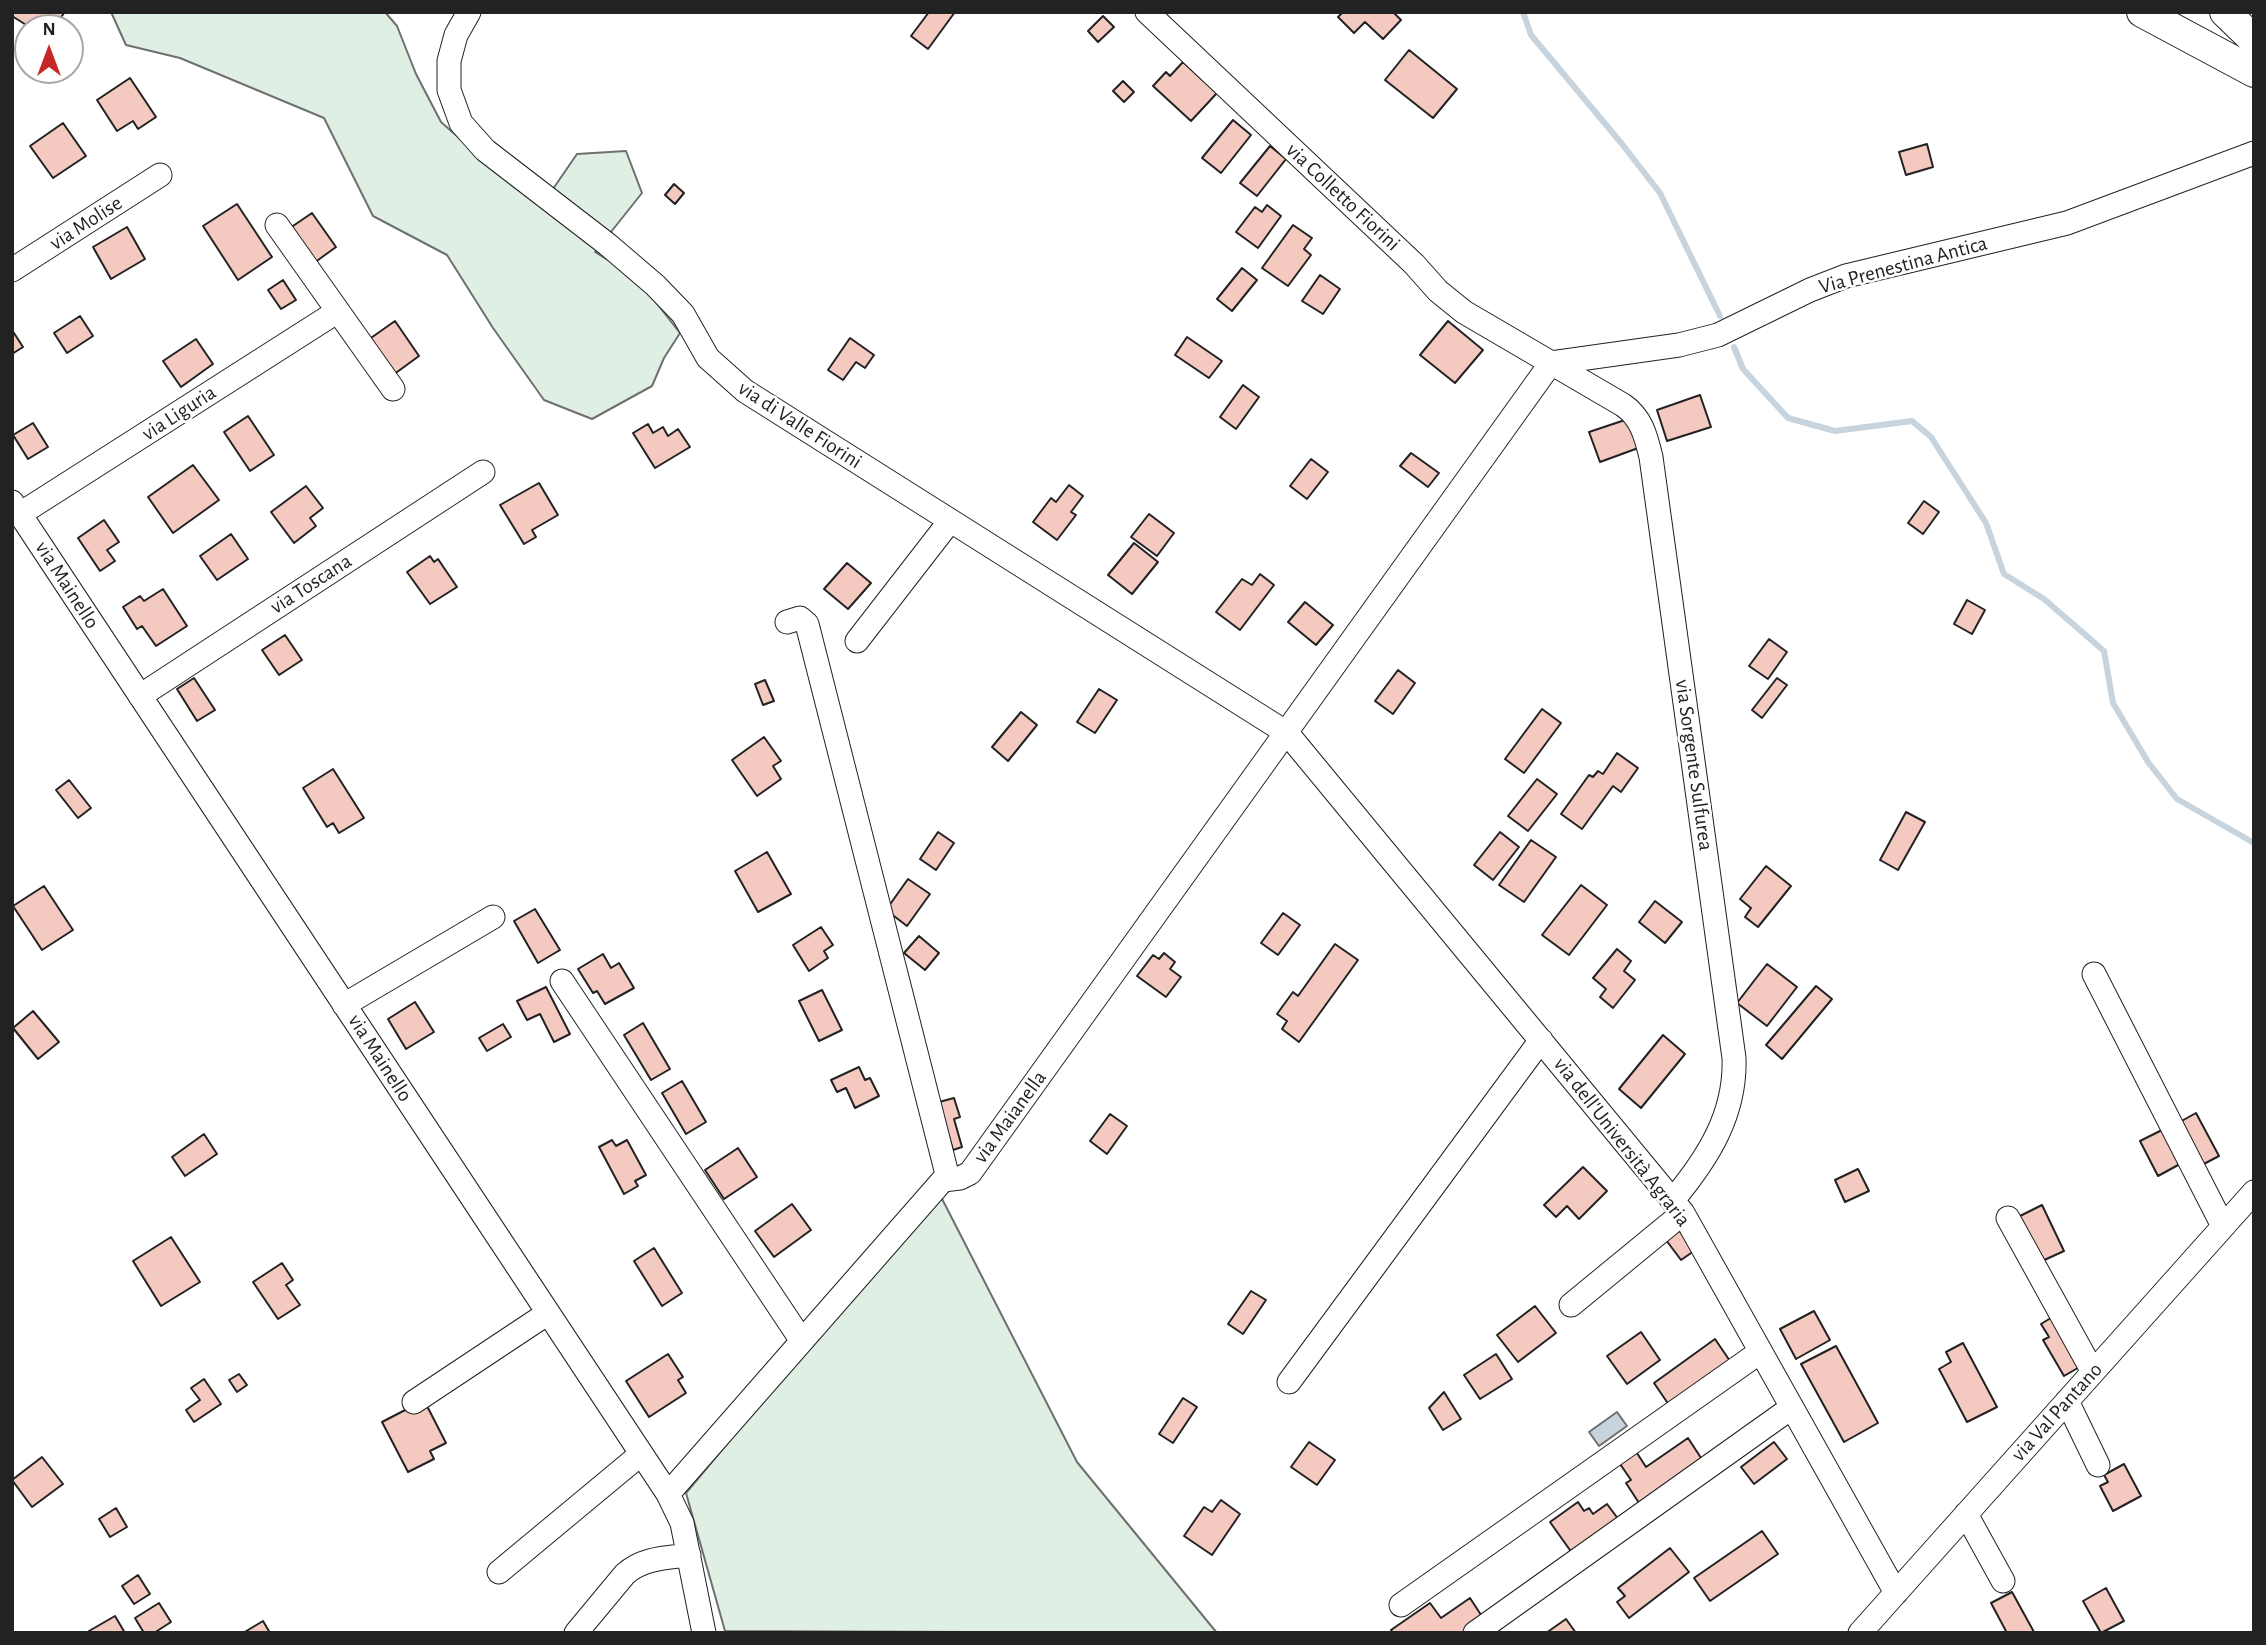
<!DOCTYPE html>
<meta charset="utf-8">
<style>
body{margin:0}
#map{position:relative;width:2266px;height:1645px;overflow:hidden;background:#fff;font-family:"Alegreya Sans",sans-serif}
canvas{display:block}
.frame{position:absolute;inset:0;border:14px solid #222;pointer-events:none}
.north{position:absolute;left:14px;top:14px;width:70px;height:70px;box-sizing:border-box;background:#fff;border:2px solid #a7a7a7;border-radius:50%;rotate:0deg;font-size:19px;font-weight:700;line-height:28px;text-align:center;color:#222}
.north::after{content:'';display:block;margin:auto;width:24px;height:32px;background:#c62828;clip-path:polygon(50% 0,100% 100%,50% 72%,0 100%)}
</style>
<div id="map">
<canvas width="2266" height="1645"></canvas>
<div class="frame"></div>
<div class="north">N</div>
</div>
<script>
const g = document.querySelector('canvas').getContext('2d');
g.lineJoin = 'round';
function paint(path, color) {
  g.fillStyle = color;
  g.fill(path, 'evenodd');
}
function stroke(path, color, width, dash) {
  g.strokeStyle = color;
  g.lineWidth = width;
  g.lineCap = dash ? 'butt' : 'round';
  g.setLineDash(dash || []);
  g.stroke(path);
}
function write(font, color, halo, rows, align = 'center') {
  g.font = font + ' "Alegreya Sans",sans-serif';
  g.lineWidth = 5;
  g.setLineDash([]);
  g.textBaseline = 'middle';
  g.strokeStyle = halo;
  g.fillStyle = color;
  for (const [text, x, y, turn = 0] of rows) {
    g.save();
    g.translate(x, y);
    g.rotate((+turn || 0) * Math.PI / 180);
    g.textAlign = isNaN(turn) ? turn : align;
    if (halo) g.strokeText(text, 0, 0);
    g.fillText(text, 0, 0);
    g.restore();
  }
}
const green = new Path2D(`
 M 111,12 L 385,12 L 397,26 L 416,74 L 441,122 L 484,160 L 544,202 L 577,154 L 626,151 L 642,193 L 595,252 L 637,278 L 680,333 L 664,358 L 652,386 L 592,419 L 544,400 L 493,328 L 447,255 L 373,216 L 324,118 L 180,58 L 126,45 Z
 M 938,1191 L 1077,1462 L 1217,1633 L 725,1631 L 686,1493 Z`);
const water = new Path2D(`
 M 1617,1412 L 1627,1426 L 1599,1446 L 1589,1432 Z`);
const stream = new Path2D(`
 M 1523,12 L 1531,35 L 1622,144 L 1660,193 L 1720,316
 M 1734,347 L 1743,369 L 1788,418 L 1835,431 L 1912,421 L 1931,437 L 1986,523 L 2004,574 L 2044,599 L 2104,651 L 2113,703 L 2148,762 L 2177,799 L 2254,843`);
const building = new Path2D(`
 M 12,12 L 63,12 L 64,13 L 54,28 L 31,28 L 12,16 Z
 M 929,12 L 955,12 L 928,49 L 911,36 Z
 M 1343,12 L 1393,12 L 1401,20 L 1383,39 L 1365,22 L 1354,33 L 1338,17 Z
 M 1103,16 L 1114,27 L 1098,42 L 1088,31 Z
 M 1409,50 L 1457,89 L 1433,118 L 1385,80 Z
 M 1183,62 L 1217,93 L 1191,121 L 1153,86 L 1166,72 L 1170,76 Z
 M 130,78 L 156,117 L 138,129 L 133,121 L 117,131 L 97,100 Z
 M 1123,81 L 1134,92 L 1124,102 L 1113,91 Z
 M 1233,120 L 1251,135 L 1221,173 L 1202,158 Z
 M 63,123 L 86,156 L 53,178 L 30,146 Z
 M 1927,144 L 1933,167 L 1906,175 L 1899,152 Z
 M 1270,146 L 1286,159 L 1257,196 L 1240,183 Z
 M 674,184 L 684,193 L 675,204 L 665,195 Z
 M 237,204 L 272,257 L 238,280 L 203,226 Z
 M 1267,205 L 1281,216 L 1258,248 L 1236,232 L 1255,207 L 1262,212 Z
 M 312,213 L 336,247 L 314,263 L 290,228 Z
 M 1293,225 L 1312,238 L 1304,249 L 1311,255 L 1288,286 L 1262,268 Z
 M 127,227 L 145,259 L 111,279 L 93,247 Z
 M 1242,268 L 1257,280 L 1232,311 L 1217,299 Z
 M 1320,275 L 1340,289 L 1323,314 L 1302,301 Z
 M 283,280 L 296,300 L 281,309 L 268,290 Z
 M 80,316 L 93,336 L 67,353 L 54,333 Z
 M 395,321 L 419,356 L 393,375 L 368,340 Z
 M 1448,321 L 1483,350 L 1455,383 L 1420,355 Z
 M 12,330 L 23,347 L 12,354 Z
 M 1187,337 L 1222,361 L 1209,378 L 1175,355 Z
 M 850,338 L 874,355 L 865,368 L 856,362 L 843,380 L 828,370 Z
 M 196,339 L 213,364 L 181,387 L 163,361 Z
 M 1243,385 L 1259,397 L 1236,429 L 1220,417 Z
 M 1700,395 L 1711,427 L 1667,441 L 1657,410 Z
 M 248,416 L 274,455 L 250,471 L 224,432 Z
 M 1631,418 L 1641,447 L 1600,462 L 1589,432 Z
 M 33,423 L 48,447 L 28,459 L 13,435 Z
 M 648,424 L 653,433 L 663,427 L 668,436 L 678,429 L 690,447 L 655,468 L 633,433 Z
 M 1411,453 L 1439,473 L 1428,487 L 1400,466 Z
 M 1311,459 L 1328,472 L 1307,499 L 1290,486 Z
 M 193,465 L 219,500 L 173,533 L 148,497 Z
 M 539,483 L 558,515 L 532,530 L 536,537 L 524,544 L 500,505 Z
 M 1069,485 L 1083,496 L 1071,512 L 1076,515 L 1057,540 L 1033,522 L 1051,498 L 1056,502 Z
 M 306,486 L 323,508 L 310,518 L 316,526 L 294,543 L 271,512 Z
 M 1924,501 L 1939,512 L 1923,534 L 1908,523 Z
 M 1149,514 L 1174,533 L 1157,556 L 1131,537 Z
 M 104,520 L 119,542 L 107,550 L 115,561 L 100,571 L 78,538 Z
 M 231,534 L 248,559 L 217,580 L 200,556 Z
 M 1134,543 L 1158,562 L 1132,594 L 1108,575 Z
 M 430,556 L 434,562 L 438,559 L 457,587 L 430,604 L 407,572 Z
 M 847,563 L 871,583 L 848,609 L 824,589 Z
 M 1260,574 L 1274,585 L 1240,630 L 1216,612 L 1242,579 L 1252,585 Z
 M 163,589 L 187,626 L 156,646 L 142,626 L 137,629 L 123,607 L 140,596 L 144,601 Z
 M 1967,600 L 1985,610 L 1972,634 L 1954,624 Z
 M 1305,602 L 1333,625 L 1316,645 L 1288,622 Z
 M 285,635 L 302,660 L 279,675 L 262,650 Z
 M 1769,639 L 1787,652 L 1768,679 L 1749,666 Z
 M 1398,670 L 1415,683 L 1393,714 L 1375,701 Z
 M 194,678 L 215,710 L 197,721 L 177,689 Z
 M 1777,678 L 1787,685 L 1762,718 L 1752,710 Z
 M 765,680 L 774,701 L 763,705 L 755,684 Z
 M 1099,689 L 1117,700 L 1095,733 L 1077,722 Z
 M 1542,709 L 1561,723 L 1524,773 L 1505,759 Z
 M 1021,712 L 1037,725 L 1008,761 L 992,747 Z
 M 764,737 L 781,761 L 773,766 L 781,779 L 757,796 L 732,760 Z
 M 1617,753 L 1638,768 L 1621,792 L 1613,786 L 1582,829 L 1561,814 L 1589,775 L 1593,777 L 1598,771 L 1603,774 Z
 M 333,769 L 364,818 L 339,833 L 333,823 L 327,827 L 303,788 Z
 M 1537,779 L 1557,794 L 1528,831 L 1508,816 Z
 M 69,780 L 91,808 L 78,818 L 56,790 Z
 M 1906,812 L 1925,822 L 1898,870 L 1880,860 Z
 M 938,832 L 954,843 L 936,870 L 920,859 Z
 M 1500,832 L 1519,847 L 1493,880 L 1474,865 Z
 M 1531,840 L 1556,857 L 1524,902 L 1499,885 Z
 M 767,852 L 791,894 L 758,912 L 735,871 Z
 M 1766,866 L 1791,886 L 1758,927 L 1745,917 L 1751,908 L 1740,899 Z
 M 908,879 L 930,894 L 907,926 L 886,910 Z
 M 1581,885 L 1607,905 L 1569,955 L 1542,935 Z
 M 44,886 L 73,930 L 42,950 L 13,906 Z
 M 1655,901 L 1682,922 L 1665,943 L 1639,922 Z
 M 535,909 L 560,950 L 538,963 L 514,921 Z
 M 1283,913 L 1300,925 L 1278,955 L 1261,943 Z
 M 821,927 L 833,945 L 824,951 L 828,958 L 809,971 L 793,945 Z
 M 919,936 L 939,953 L 925,970 L 904,953 Z
 M 1335,944 L 1358,960 L 1299,1042 L 1282,1029 L 1287,1021 L 1277,1014 L 1293,992 L 1298,996 Z
 M 1617,949 L 1631,961 L 1624,971 L 1635,980 L 1613,1008 L 1600,997 L 1606,989 L 1593,978 Z
 M 1164,953 L 1175,962 L 1170,969 L 1181,977 L 1166,997 L 1137,976 L 1153,955 L 1159,959 Z
 M 603,954 L 611,968 L 619,963 L 634,988 L 605,1004 L 597,991 L 593,993 L 578,969 Z
 M 1767,964 L 1797,987 L 1767,1026 L 1737,1003 Z
 M 1816,986 L 1832,999 L 1782,1059 L 1766,1045 Z
 M 546,987 L 570,1034 L 554,1042 L 540,1014 L 527,1020 L 517,1001 Z
 M 822,990 L 842,1030 L 819,1041 L 799,1001 Z
 M 415,1002 L 434,1032 L 406,1049 L 388,1019 Z
 M 33,1011 L 59,1042 L 38,1059 L 13,1028 Z
 M 643,1023 L 670,1069 L 651,1080 L 624,1035 Z
 M 503,1024 L 511,1037 L 487,1051 L 479,1038 Z
 M 1663,1035 L 1685,1054 L 1641,1108 L 1619,1089 Z
 M 859,1067 L 865,1080 L 870,1078 L 879,1096 L 855,1108 L 846,1088 L 837,1092 L 831,1080 Z
 M 682,1081 L 706,1122 L 686,1134 L 662,1093 Z
 M 954,1098 L 960,1117 L 954,1119 L 962,1147 L 953,1150 L 939,1102 Z
 M 2196,1113 L 2219,1156 L 2200,1166 L 2178,1123 Z
 M 1110,1114 L 1127,1126 L 1107,1154 L 1090,1141 Z
 M 2162,1130 L 2180,1164 L 2158,1176 L 2140,1141 Z
 M 204,1134 L 217,1154 L 185,1176 L 172,1157 Z
 M 612,1140 L 616,1146 L 627,1140 L 646,1175 L 635,1181 L 638,1186 L 624,1194 L 599,1147 Z
 M 738,1148 L 757,1177 L 724,1199 L 705,1170 Z
 M 1583,1167 L 1607,1191 L 1579,1219 L 1567,1206 L 1556,1217 L 1544,1205 Z
 M 1858,1169 L 1869,1191 L 1845,1202 L 1835,1180 Z
 M 792,1204 L 811,1230 L 774,1257 L 755,1231 Z
 M 2042,1205 L 2064,1251 L 2040,1262 L 2018,1217 Z
 M 1679,1230 L 1694,1251 L 1681,1260 L 1666,1240 Z
 M 171,1237 L 200,1282 L 161,1306 L 133,1261 Z
 M 654,1248 L 682,1293 L 662,1306 L 634,1261 Z
 M 282,1263 L 293,1280 L 286,1285 L 300,1305 L 278,1319 L 253,1282 Z
 M 1251,1291 L 1266,1300 L 1243,1334 L 1228,1324 Z
 M 1535,1306 L 1556,1333 L 1518,1362 L 1497,1335 Z
 M 1814,1311 L 1830,1340 L 1796,1359 L 1780,1329 Z
 M 2054,1316 L 2083,1365 L 2064,1376 L 2043,1340 L 2049,1337 L 2041,1324 Z
 M 1641,1332 L 1660,1360 L 1627,1384 L 1607,1356 Z
 M 1715,1339 L 1730,1361 L 1669,1405 L 1654,1383 Z
 M 1963,1343 L 1997,1407 L 1967,1422 L 1939,1369 L 1951,1362 L 1946,1352 Z
 M 1836,1346 L 1878,1423 L 1844,1442 L 1801,1364 Z
 M 668,1354 L 683,1377 L 678,1380 L 686,1393 L 649,1417 L 626,1381 Z
 M 1496,1354 L 1512,1379 L 1480,1399 L 1464,1375 Z
 M 239,1374 L 247,1385 L 237,1392 L 229,1380 Z
 M 204,1379 L 221,1404 L 194,1422 L 186,1410 L 200,1400 L 191,1388 Z
 M 1444,1392 L 1461,1419 L 1443,1430 L 1429,1408 Z
 M 1183,1398 L 1197,1407 L 1173,1443 L 1159,1434 Z
 M 426,1404 L 446,1443 L 430,1451 L 434,1459 L 408,1472 L 382,1422 L 409,1408 Z
 M 1688,1438 L 1705,1464 L 1641,1506 L 1626,1483 L 1631,1480 L 1618,1461 L 1635,1450 L 1646,1467 Z
 M 1309,1442 L 1335,1460 L 1317,1485 L 1291,1467 Z
 M 1774,1442 L 1787,1459 L 1754,1484 L 1741,1467 Z
 M 42,1457 L 63,1484 L 32,1507 L 12,1480 Z
 M 2124,1464 L 2141,1496 L 2113,1511 L 2100,1486 L 2108,1482 L 2104,1475 Z
 M 1221,1500 L 1240,1514 L 1212,1555 L 1184,1536 L 1204,1507 L 1212,1512 Z
 M 1578,1502 L 1584,1511 L 1589,1508 L 1593,1514 L 1607,1504 L 1619,1520 L 1572,1553 L 1550,1522 Z
 M 116,1508 L 127,1527 L 110,1537 L 99,1519 Z
 M 1762,1531 L 1778,1554 L 1710,1601 L 1694,1578 Z
 M 1670,1548 L 1689,1572 L 1629,1618 L 1617,1602 L 1625,1596 L 1618,1588 Z
 M 138,1575 L 150,1594 L 134,1604 L 122,1586 Z
 M 2106,1588 L 2124,1621 L 2101,1633 L 2083,1601 Z
 M 2012,1592 L 2034,1632 L 2033,1633 L 2007,1633 L 1991,1603 Z
 M 1470,1598 L 1483,1618 L 1462,1633 L 1393,1633 L 1391,1630 L 1430,1603 L 1441,1618 Z
 M 159,1603 L 171,1622 L 154,1633 L 144,1633 L 135,1618 Z
 M 115,1616 L 125,1633 L 90,1633 L 89,1631 Z
 M 1566,1619 L 1576,1633 L 1546,1633 Z
 M 263,1621 L 270,1633 L 243,1633 Z`);
const minor = new Path2D(`
 M 469,12 L 456,35 L 449,61 L 449,90 L 461,123 L 485,150 L 607,244 L 655,285 L 683,314 L 708,358 L 745,391 L 1287,733 L 1683,1213 L 1896,1593
 M 1147,12 L 1414,264 L 1438,291 L 1464,312 L 1623,405 C 1641,417 1646,436 1651,457 L 1734,1058 C 1736,1114 1708,1158 1673,1200
 M 277,225 L 393,389
 M 12,270 L 160,175
 M 1551,363 L 1679,345 L 1718,335 L 1810,290 L 1846,276 L 2067,223 L 2254,153
 M 12,502 L 668,1494 L 682,1523 L 704,1633
 M 20,514 L 338,311
 M 787,622 L 800,618 L 807,624 L 948,1178
 M 857,641 L 950,521
 M 140,696 L 483,472
 M 2094,974 L 2223,1226
 M 562,981 L 802,1341
 M 344,1005 L 493,917
 M 2008,1218 L 2093,1372
 M 1571,1305 L 1683,1213
 M 1289,1382 L 1541,1040
 M 2067,1401 L 2098,1465
 M 414,1402 L 548,1313
 M 668,1494 L 943,1180 L 960,1178 L 970,1173 L 1551,363
 M 1966,1514 L 2003,1581
 M 499,1572 L 641,1454
 M 1401,1605 L 1760,1352
 M 576,1633 L 625,1574 C 643,1558 665,1558 689,1555
 M 1475,1633 L 1791,1408
 M 1860,1633 L 2254,1192`);
const major = new Path2D(`
 M 2142,12 L 2254,72
 M 2225,12 L 2254,40`);
const streetNames = [
 ["via Colletto Fiorini",1343,197,43],
 ["via Molise",86,223,-33],
 ["Via Prenestina Antica",1903,265,-15],
 ["via Liguria",179,413,-33],
 ["via di Valle Fiorini",800,425,33],
 ["via Toscana",311,584,-33],
 ["via Mainello",67,585,57],
 ["via Sorgente Sulfurea",1694,765,82],
 ["via Mainello",380,1058,57],
 ["via Maianella",1010,1117,-54],
 ["via dell'Università Agraria",1622,1142,52],
 ["via Val Pantano",2057,1412,-48]
];
paint(green, '#e0efe3');
stroke(green, '#6f6f6f', 2);
paint(water, '#c7d3dd');
stroke(water, '#6f6f6f', 2);
stroke(stream, '#c7d3dd', 6);
paint(building, '#f3c9c0');
stroke(building, '#222', 2);
stroke(minor, '#222', 25);
stroke(major, '#222', 32);
stroke(minor, '#fff', 23);
stroke(major, '#fff', 30);
write('21px', '#222', '#fff', streetNames);
</script>
